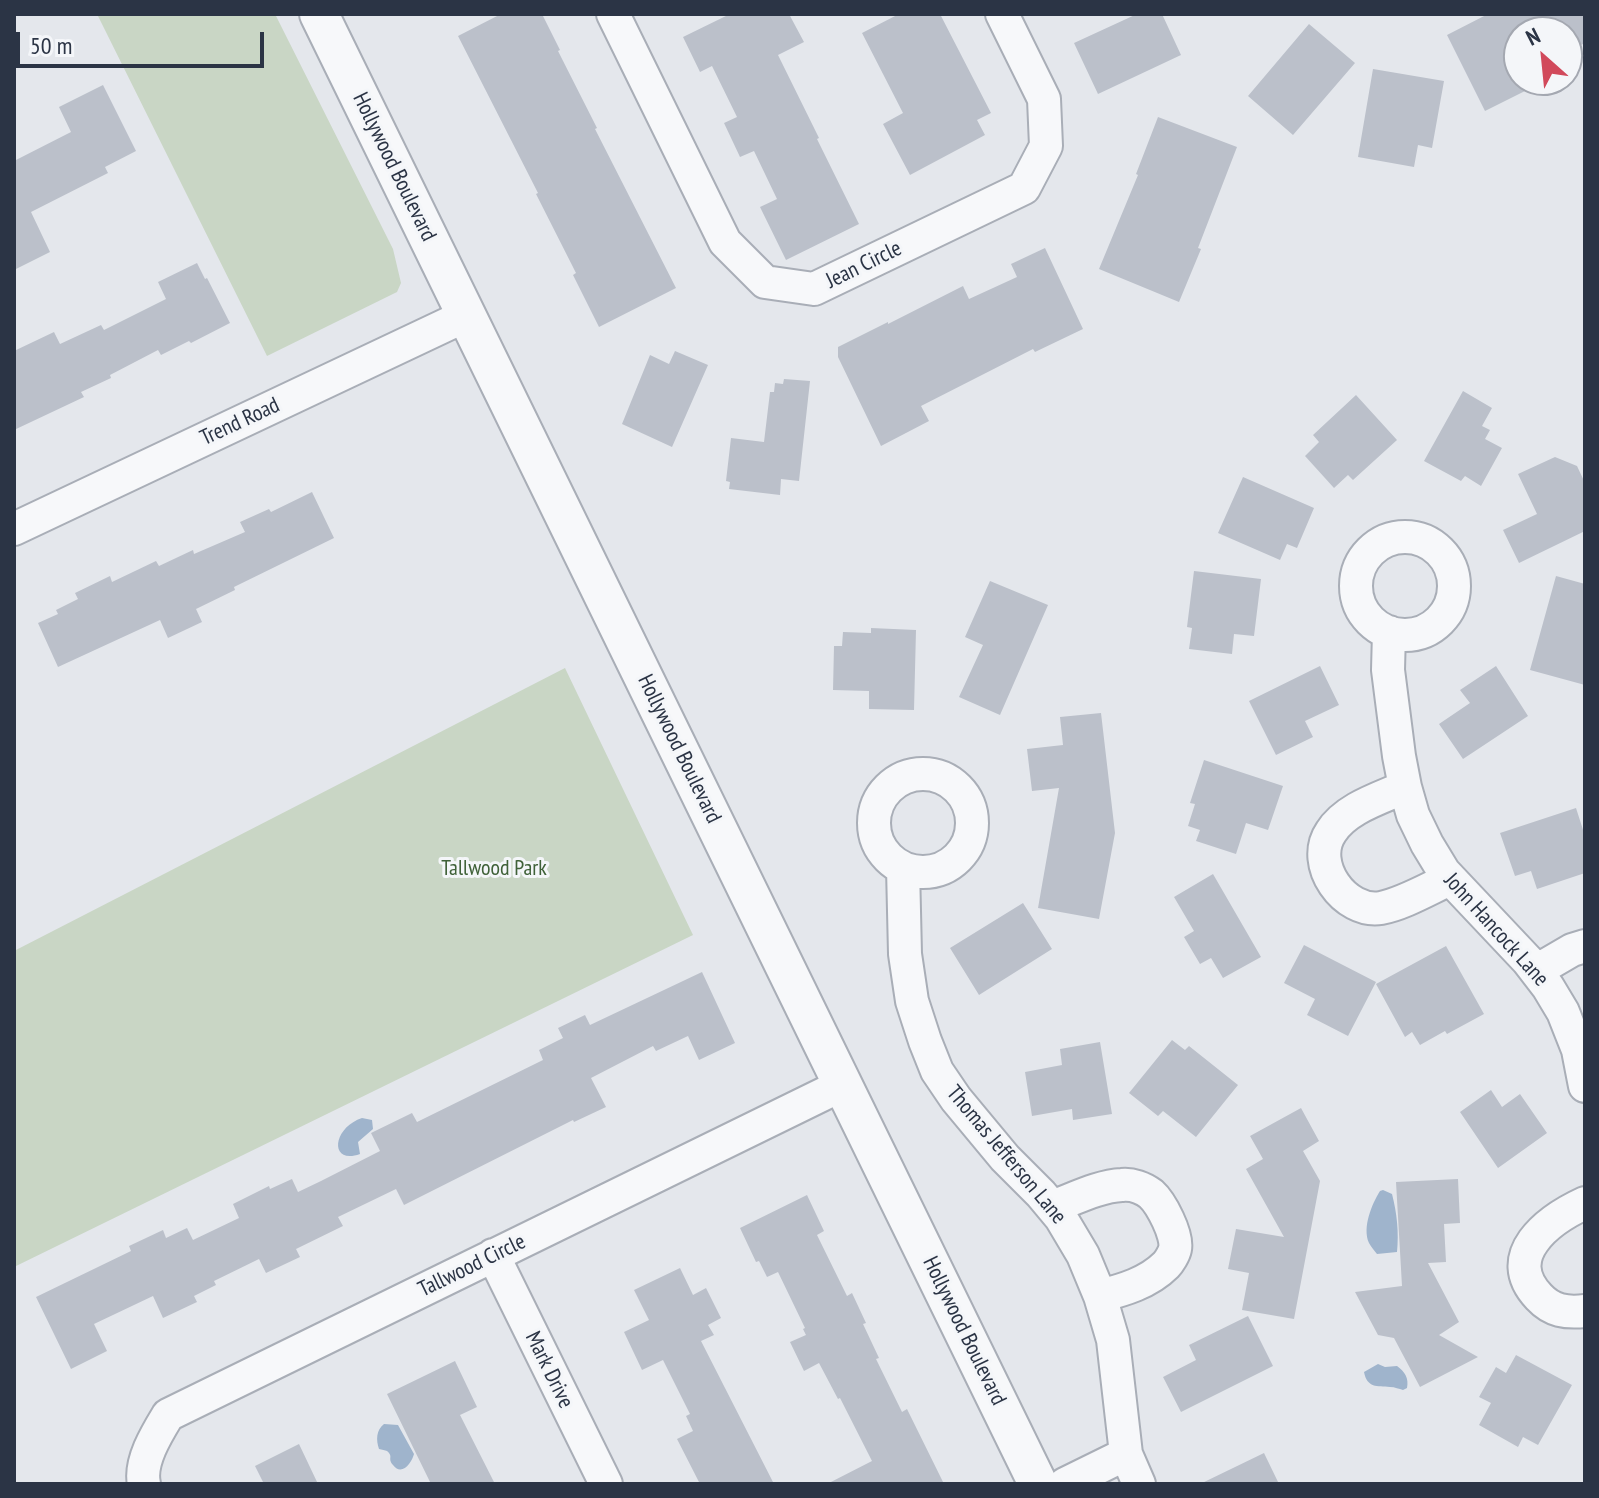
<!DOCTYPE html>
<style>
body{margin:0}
#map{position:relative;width:1599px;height:1498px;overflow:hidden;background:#e4e7ec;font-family:"PT Sans Narrow",sans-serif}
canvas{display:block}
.frame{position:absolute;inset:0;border:16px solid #2b3445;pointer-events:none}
.north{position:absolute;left:1503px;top:16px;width:80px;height:80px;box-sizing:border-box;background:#f4f6f9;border:2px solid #a4a8b1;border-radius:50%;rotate:333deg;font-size:22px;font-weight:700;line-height:32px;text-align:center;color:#2b3445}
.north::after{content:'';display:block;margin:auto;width:28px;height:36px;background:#d1495b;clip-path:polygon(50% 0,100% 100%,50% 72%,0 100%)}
.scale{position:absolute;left:16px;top:32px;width:248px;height:36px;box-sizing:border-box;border:4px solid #2b3445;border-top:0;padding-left:10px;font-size:24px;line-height:28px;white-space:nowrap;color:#2b3445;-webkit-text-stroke:6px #f4f6f9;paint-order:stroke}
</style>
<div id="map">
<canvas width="1599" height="1498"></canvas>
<div class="frame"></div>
<div class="north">N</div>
<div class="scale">50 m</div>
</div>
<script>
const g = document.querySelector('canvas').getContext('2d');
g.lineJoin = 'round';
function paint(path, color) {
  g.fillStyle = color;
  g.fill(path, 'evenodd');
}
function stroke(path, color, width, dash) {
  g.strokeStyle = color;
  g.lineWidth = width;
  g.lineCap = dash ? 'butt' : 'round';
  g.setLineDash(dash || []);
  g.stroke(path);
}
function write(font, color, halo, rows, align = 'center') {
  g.font = font + ' "PT Sans Narrow",sans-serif';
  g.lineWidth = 6;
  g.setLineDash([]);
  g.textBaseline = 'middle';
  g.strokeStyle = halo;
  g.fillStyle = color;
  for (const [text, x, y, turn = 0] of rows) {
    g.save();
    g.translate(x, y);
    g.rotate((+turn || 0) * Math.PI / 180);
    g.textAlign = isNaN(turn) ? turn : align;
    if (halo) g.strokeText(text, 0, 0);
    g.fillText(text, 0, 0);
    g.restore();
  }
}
const green = new Path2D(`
 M 97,14 L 275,14 L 393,249 L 401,283 L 397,292 L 267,356 Z
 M 565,668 L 693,935 L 14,1267 L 14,951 Z`);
const water = new Path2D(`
 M 362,1118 L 372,1120 L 373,1129 L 358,1142 L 360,1154 C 329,1165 332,1128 362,1118 Z
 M 1383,1190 L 1392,1194 C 1397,1213 1399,1233 1397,1252 L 1377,1254 C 1374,1250 1371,1247 1369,1243 C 1362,1227 1372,1204 1380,1191 Z
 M 1378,1364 L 1385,1367 L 1397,1366 C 1405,1372 1409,1378 1407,1388 L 1403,1390 C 1399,1389 1395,1387 1390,1387 C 1377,1386 1367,1388 1364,1372 Z
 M 384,1424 L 398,1425 L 414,1454 C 412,1462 402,1477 393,1465 C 387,1458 394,1457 387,1451 C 385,1450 382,1450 379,1449 C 376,1440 376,1430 384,1424 Z`);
const building = new Path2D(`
 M 501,14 L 542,14 L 560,50 L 558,51 L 597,128 L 595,129 L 676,288 L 599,327 L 573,275 L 576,273 L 536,194 L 538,193 L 458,36 Z
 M 730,14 L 789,14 L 804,42 L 778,55 L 819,138 L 817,139 L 859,224 L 786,260 L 760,207 L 777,199 L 754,151 L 740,157 L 724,123 L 737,117 L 712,66 L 700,72 L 683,37 Z
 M 899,14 L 940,14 L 991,113 L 977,120 L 985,135 L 910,175 L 883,124 L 903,113 L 862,33 Z
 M 1137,14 L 1162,14 L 1181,55 L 1098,94 L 1074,43 Z
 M 1488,14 L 1585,14 L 1585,43 L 1567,52 L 1567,32 L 1519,32 L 1519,80 L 1537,80 L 1539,84 L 1485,111 L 1447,35 Z
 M 1309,24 L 1355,63 L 1293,135 L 1248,96 Z
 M 1373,69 L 1444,81 L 1432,148 L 1418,145 L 1414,167 L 1358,157 Z
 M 103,85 L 136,151 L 105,167 L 108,173 L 31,212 L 50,252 L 14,270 L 14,161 L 71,132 L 59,107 Z
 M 1158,117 L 1237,147 L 1198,248 L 1201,249 L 1179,302 L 1099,269 L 1138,175 L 1136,174 Z
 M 1045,248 L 1083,329 L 1035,352 L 1033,349 L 921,406 L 929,421 L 881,446 L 838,357 L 838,347 L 888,322 L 888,324 L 963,286 L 969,299 L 1017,277 L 1011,264 Z
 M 197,263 L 205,279 L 207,278 L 230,323 L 191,343 L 189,341 L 161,355 L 158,350 L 110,375 L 111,378 L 81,392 L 84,397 L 14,430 L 14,351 L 54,332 L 60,344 L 101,325 L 104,330 L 166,299 L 158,282 Z
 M 675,351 L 708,365 L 672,447 L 622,424 L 650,355 L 669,364 Z
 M 784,379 L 810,381 L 799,481 L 781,479 L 780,495 L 729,489 L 730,482 L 726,481 L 731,438 L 764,442 L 770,392 L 774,392 L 775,383 L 783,384 Z
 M 1463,391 L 1492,408 L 1482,426 L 1490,430 L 1485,439 L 1502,448 L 1481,486 L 1465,476 L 1461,481 L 1424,461 Z
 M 1356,395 L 1397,440 L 1353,480 L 1348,475 L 1334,488 L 1305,456 L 1319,442 L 1313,435 Z
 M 1555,457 L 1577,466 L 1585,483 L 1585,531 L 1519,563 L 1503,530 L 1537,514 L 1518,474 Z
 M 1243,477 L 1314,508 L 1297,548 L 1287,544 L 1280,560 L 1218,533 Z
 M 312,492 L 334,538 L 234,587 L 235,590 L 196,609 L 202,622 L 168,638 L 160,620 L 58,667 L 38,623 L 58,614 L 56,610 L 78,599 L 75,593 L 110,576 L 112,582 L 156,561 L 159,566 L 193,550 L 194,554 L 245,532 L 240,522 L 269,509 L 271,512 Z
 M 1194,571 L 1261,579 L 1254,636 L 1234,634 L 1232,654 L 1189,649 L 1192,628 L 1187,627 Z
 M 1556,576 L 1585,584 L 1585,685 L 1530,670 Z
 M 990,581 L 1048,605 L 1000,715 L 959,697 L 983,645 L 965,637 Z
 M 871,628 L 916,630 L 914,710 L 869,709 L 869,691 L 833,690 L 834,646 L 842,646 L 843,632 L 871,633 Z
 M 1320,666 L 1339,705 L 1305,721 L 1313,737 L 1276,755 L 1249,701 Z
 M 1496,666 L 1528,716 L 1463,759 L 1439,724 L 1470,703 L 1460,690 Z
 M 1101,713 L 1115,833 L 1099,919 L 1038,908 L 1059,788 L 1032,791 L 1027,749 L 1063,745 L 1060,717 Z
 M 1204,760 L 1283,786 L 1268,830 L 1246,823 L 1236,854 L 1196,841 L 1200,830 L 1188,826 L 1195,804 L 1190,803 Z
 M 1576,808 L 1585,836 L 1585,873 L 1537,889 L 1531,871 L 1515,876 L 1500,833 Z
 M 1213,874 L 1261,957 L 1223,978 L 1211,958 L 1200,964 L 1184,937 L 1194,931 L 1174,897 Z
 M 1023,903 L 1052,949 L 979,995 L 950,948 Z
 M 1304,945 L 1376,982 L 1348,1036 L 1307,1015 L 1315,999 L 1284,983 Z
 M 1446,946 L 1484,1014 L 1447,1034 L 1445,1031 L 1420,1045 L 1412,1032 L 1405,1037 L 1376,984 Z
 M 702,972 L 735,1043 L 699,1060 L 688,1036 L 656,1051 L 653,1046 L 591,1078 L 606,1107 L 574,1122 L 573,1120 L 404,1205 L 396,1189 L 338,1217 L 343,1226 L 296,1249 L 300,1257 L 266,1273 L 259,1259 L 214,1281 L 216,1285 L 194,1296 L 197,1302 L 163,1318 L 153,1296 L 94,1324 L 107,1351 L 71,1369 L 36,1297 L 131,1251 L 129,1246 L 163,1230 L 166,1238 L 187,1228 L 193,1240 L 239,1218 L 233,1204 L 269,1186 L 270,1189 L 292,1179 L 298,1192 L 321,1181 L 380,1151 L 371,1133 L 412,1113 L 417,1122 L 543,1060 L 539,1050 L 563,1038 L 558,1028 L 585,1015 L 590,1025 Z
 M 1172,1040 L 1185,1050 L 1189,1046 L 1238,1085 L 1196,1137 L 1163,1111 L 1158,1116 L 1129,1093 Z
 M 1100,1042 L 1112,1114 L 1073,1120 L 1072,1109 L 1032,1116 L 1025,1072 L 1062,1065 L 1060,1049 Z
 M 1491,1090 L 1502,1107 L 1520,1094 L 1547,1133 L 1498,1168 L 1460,1112 Z
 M 1301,1108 L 1319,1141 L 1303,1151 L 1320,1181 L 1294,1319 L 1242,1310 L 1249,1273 L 1228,1269 L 1236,1229 L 1284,1237 L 1246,1169 L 1263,1159 L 1250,1136 Z
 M 1458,1179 L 1460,1223 L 1444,1224 L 1446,1262 L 1428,1263 L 1459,1322 L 1439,1335 L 1478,1357 L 1420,1387 L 1394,1338 L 1378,1335 L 1355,1292 L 1402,1286 L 1396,1182 Z
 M 807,1195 L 824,1231 L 817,1235 L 847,1296 L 852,1293 L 866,1323 L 863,1324 L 879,1358 L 876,1359 L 902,1412 L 907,1409 L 944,1484 L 827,1484 L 872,1461 L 840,1398 L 838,1399 L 819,1363 L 804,1371 L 790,1342 L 806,1335 L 803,1329 L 805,1328 L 778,1272 L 767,1277 L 759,1261 L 756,1262 L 740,1228 Z
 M 680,1268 L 693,1295 L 706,1288 L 721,1318 L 708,1325 L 714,1335 L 701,1341 L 774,1484 L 700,1484 L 677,1439 L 693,1431 L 686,1416 L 690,1414 L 663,1360 L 642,1370 L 624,1332 L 649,1320 L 634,1290 Z
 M 1248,1316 L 1273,1366 L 1181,1412 L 1163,1377 L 1196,1360 L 1189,1345 Z
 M 1516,1355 L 1572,1385 L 1538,1445 L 1523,1437 L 1518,1447 L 1479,1425 L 1491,1403 L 1479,1397 L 1496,1367 L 1506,1373 Z
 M 455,1361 L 477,1407 L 460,1415 L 495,1484 L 431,1484 L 387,1394 Z
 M 299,1444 L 318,1484 L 264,1484 L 255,1466 Z
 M 1264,1453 L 1279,1484 L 1200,1484 Z`);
const minor = new Path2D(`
 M 613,14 L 725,242 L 765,282 L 814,289 L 1024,188 L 1046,146 L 1044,99 L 1002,14
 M 14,529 L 467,315
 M1356 586a49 49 0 1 1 98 0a49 49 0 1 1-98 0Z
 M 1389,632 L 1388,670 L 1399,756 L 1405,787 L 1413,815 L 1427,844 L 1444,872 L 1528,961 L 1548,987 L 1563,1012 L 1578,1050 L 1585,1086
 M874 823a49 49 0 1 1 98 0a49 49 0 1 1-98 0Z
 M 1405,787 C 1381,798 1346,808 1331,832 C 1309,864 1345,914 1381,908 C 1403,904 1430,888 1450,879
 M 903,868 L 905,954 L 912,1001 L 925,1041 L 937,1071 L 956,1099 L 1005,1158 L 1041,1194 L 1061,1218 L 1083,1255 L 1100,1296 L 1113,1340 L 1126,1454 L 1139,1484
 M 1536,971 L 1572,950 L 1585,946
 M 1585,1203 C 1548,1220 1500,1256 1539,1297 C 1552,1311 1566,1313 1585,1311
 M 1052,1207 C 1074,1199 1099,1186 1122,1185 C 1132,1184 1143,1188 1151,1194 C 1161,1203 1178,1235 1175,1249 C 1174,1254 1169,1262 1166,1265 C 1148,1283 1123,1290 1100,1296
 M 493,1255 L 606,1484
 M 144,1484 C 139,1462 157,1433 168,1415 L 844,1084
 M 1065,1484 L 1126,1454`);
const tertiary = new Path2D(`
 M 319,14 L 1038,1484`);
const streetNames = [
 ["Hollywood Boulevard",394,167,64],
 ["Jean Circle",864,265,-26],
 ["Trend Road",240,422,-25],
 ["Hollywood Boulevard",679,749,64],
 ["John Hancock Lane",1496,930,48],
 ["Thomas Jefferson Lane",1006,1155,50],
 ["Tallwood Circle",472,1266,-26],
 ["Hollywood Boulevard",964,1331,64],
 ["Mark Drive",549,1370,64]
];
const parkNames = [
 ["Tallwood Park",494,869]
];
paint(green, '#c9d6c5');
paint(water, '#9fb4cc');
paint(building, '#bbc0ca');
stroke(minor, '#a9aeb7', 36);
stroke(tertiary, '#a9aeb7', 42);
stroke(minor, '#f7f8fa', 32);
stroke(tertiary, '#f7f8fa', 38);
write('22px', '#2b3445', '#f4f6f9', streetNames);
write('22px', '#3f6138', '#f4f6f9', parkNames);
</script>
